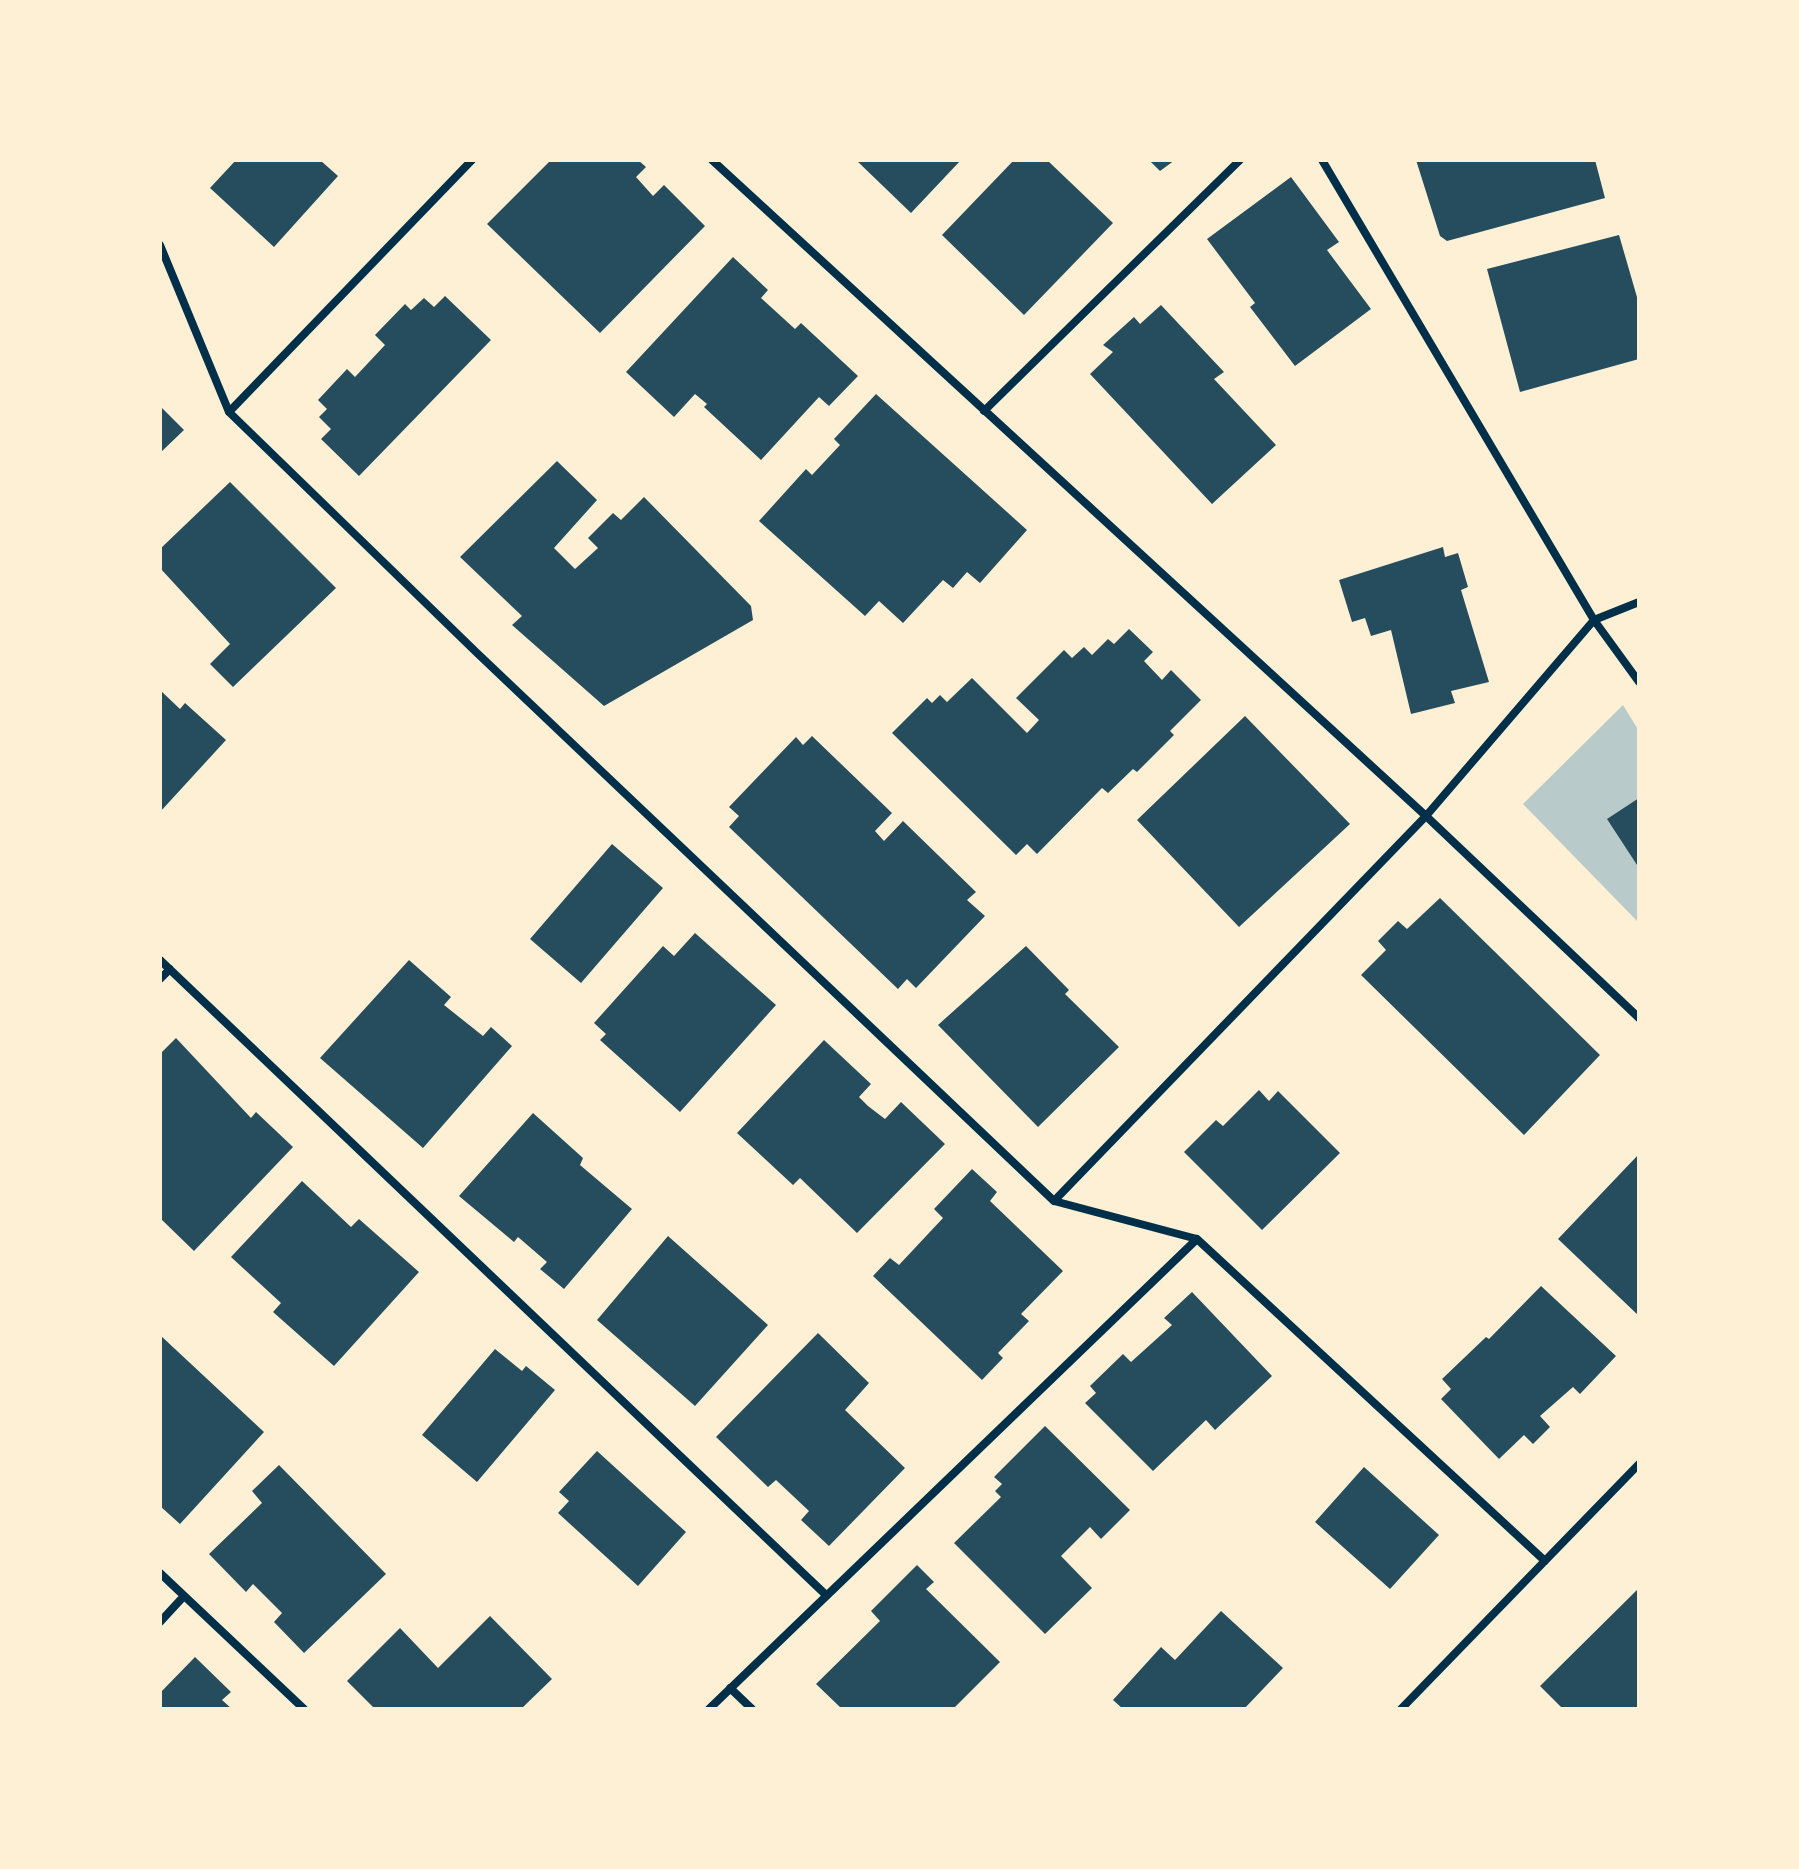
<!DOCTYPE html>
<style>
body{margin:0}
#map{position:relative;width:1799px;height:1869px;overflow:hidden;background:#fdf0d5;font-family:"Source Serif 4",serif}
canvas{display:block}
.frame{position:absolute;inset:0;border:162px solid #fdf0d5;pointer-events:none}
</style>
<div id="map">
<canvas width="1799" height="1869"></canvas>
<div class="frame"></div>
</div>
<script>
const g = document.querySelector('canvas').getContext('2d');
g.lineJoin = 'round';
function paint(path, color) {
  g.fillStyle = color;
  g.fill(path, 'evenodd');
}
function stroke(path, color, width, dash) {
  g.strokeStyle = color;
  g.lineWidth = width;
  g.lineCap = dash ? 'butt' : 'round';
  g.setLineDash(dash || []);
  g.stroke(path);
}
const green = new Path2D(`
 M 1623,705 L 1639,731 L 1639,923 L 1523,804 Z`);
const building = new Path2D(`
 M 236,160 L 320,160 L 338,176 L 274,247 L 210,188 Z
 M 551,160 L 638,160 L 646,167 L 636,177 L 653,196 L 664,185 L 705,226 L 600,333 L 487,224 Z
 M 856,160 L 961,160 L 911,213 Z
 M 1014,160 L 1047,160 L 1113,223 L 1024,315 L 942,235 Z
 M 1149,160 L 1175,160 L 1160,171 Z
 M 1416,160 L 1595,160 L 1605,198 L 1447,241 L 1440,236 Z
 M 1291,177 L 1339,242 L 1327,250 L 1371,309 L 1295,366 L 1250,307 L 1255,303 L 1207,239 Z
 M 1619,235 L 1639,304 L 1639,359 L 1520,392 L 1487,269 Z
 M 733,257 L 768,290 L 761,298 L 795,329 L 801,323 L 858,376 L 829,406 L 819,397 L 761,460 L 704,407 L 707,404 L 695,394 L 674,417 L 626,372 Z
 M 445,296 L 491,340 L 359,476 L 321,439 L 331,429 L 319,417 L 327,409 L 318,400 L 347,369 L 355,377 L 385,345 L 375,335 L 405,304 L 411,310 L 424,298 L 434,307 Z
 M 1161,305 L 1224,372 L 1214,379 L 1276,445 L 1212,504 L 1090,374 L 1113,352 L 1103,345 L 1134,317 L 1140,324 Z
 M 876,394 L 1027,530 L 980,583 L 967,572 L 953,588 L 943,580 L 903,623 L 879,601 L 865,616 L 759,521 L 806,469 L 812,475 L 840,445 L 834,439 Z
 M 160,406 L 184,430 L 160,453 Z
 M 557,461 L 597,500 L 554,548 L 575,569 L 598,548 L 588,538 L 613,513 L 621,520 L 644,497 L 751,606 L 753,620 L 604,706 L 512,625 L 522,616 L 460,557 Z
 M 230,482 L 336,588 L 233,687 L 210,664 L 230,644 L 160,568 L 160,549 Z
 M 1443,547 L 1445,557 L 1458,553 L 1468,587 L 1461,590 L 1489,682 L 1451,691 L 1455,703 L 1411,714 L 1391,630 L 1371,636 L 1365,618 L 1352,622 L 1339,580 Z
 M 1129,629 L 1153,652 L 1144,661 L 1162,680 L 1171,670 L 1201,700 L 1170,731 L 1174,735 L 1137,772 L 1133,769 L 1108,793 L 1102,788 L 1037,854 L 1027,844 L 1016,855 L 892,733 L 927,698 L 932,703 L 940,695 L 947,702 L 972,678 L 1027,733 L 1039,720 L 1016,698 L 1064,650 L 1072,658 L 1084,647 L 1092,655 L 1108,639 L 1114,644 Z
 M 160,690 L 180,709 L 185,703 L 226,740 L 160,812 Z
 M 1245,716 L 1350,824 L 1239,927 L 1137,820 Z
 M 812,736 L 892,813 L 875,831 L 884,841 L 903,821 L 976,892 L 967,900 L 985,916 L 916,988 L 907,979 L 898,989 L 729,827 L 739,816 L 729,807 L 796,737 L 803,745 Z
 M 1639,798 L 1639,868 L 1607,819 Z
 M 612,844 L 663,888 L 581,983 L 530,939 Z
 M 1440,898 L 1600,1055 L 1524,1135 L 1361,975 L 1386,950 L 1378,941 L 1398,921 L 1407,929 Z
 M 695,933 L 776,1005 L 680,1112 L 600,1040 L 606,1034 L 594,1023 L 663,946 L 674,956 Z
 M 1026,946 L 1069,990 L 1065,994 L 1119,1047 L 1038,1127 L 938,1025 Z
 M 409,960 L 451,997 L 444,1005 L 483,1036 L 491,1027 L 512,1046 L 423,1148 L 320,1058 Z
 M 176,1038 L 251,1118 L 256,1112 L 293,1147 L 194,1251 L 160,1218 L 160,1054 Z
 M 824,1040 L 871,1084 L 859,1097 L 868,1106 L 885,1119 L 901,1102 L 945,1144 L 857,1233 L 800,1178 L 793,1185 L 737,1133 Z
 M 1259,1090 L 1269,1101 L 1278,1091 L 1340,1153 L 1262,1230 L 1184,1152 L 1216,1120 L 1223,1126 Z
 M 533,1113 L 583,1158 L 580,1165 L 632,1209 L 564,1289 L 540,1269 L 547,1262 L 518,1237 L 514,1242 L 459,1196 Z
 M 1639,1154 L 1639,1316 L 1558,1239 Z
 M 972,1169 L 997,1192 L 990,1201 L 1063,1271 L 1021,1314 L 1029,1321 L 998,1353 L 1003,1358 L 982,1380 L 873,1276 L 890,1258 L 899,1265 L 943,1218 L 934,1209 Z
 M 302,1181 L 351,1227 L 359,1219 L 419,1272 L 334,1366 L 273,1312 L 281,1303 L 231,1257 Z
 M 668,1236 L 768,1325 L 695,1406 L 597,1320 Z
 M 1541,1286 L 1616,1356 L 1580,1394 L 1573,1387 L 1540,1416 L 1550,1427 L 1533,1444 L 1524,1435 L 1499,1459 L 1441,1399 L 1451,1389 L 1442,1379 L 1486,1337 L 1489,1339 Z
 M 1192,1292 L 1272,1376 L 1215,1430 L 1206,1420 L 1153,1471 L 1085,1403 L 1096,1393 L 1090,1386 L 1123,1354 L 1131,1362 L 1172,1325 L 1164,1318 Z
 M 818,1333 L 869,1383 L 845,1410 L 905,1468 L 829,1546 L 801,1520 L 809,1511 L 776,1480 L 768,1487 L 716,1437 Z
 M 160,1335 L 264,1432 L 180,1524 L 160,1506 Z
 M 495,1349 L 522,1371 L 526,1366 L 555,1390 L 477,1482 L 422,1435 Z
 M 1045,1426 L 1130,1510 L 1101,1539 L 1090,1527 L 1061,1556 L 1092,1588 L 1045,1634 L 954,1543 L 1001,1497 L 995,1491 L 1002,1484 L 994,1477 Z
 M 597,1451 L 686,1532 L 638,1586 L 558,1513 L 569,1501 L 559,1492 Z
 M 279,1465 L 386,1574 L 304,1653 L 274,1622 L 282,1613 L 253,1584 L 246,1592 L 209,1554 L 262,1503 L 252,1491 Z
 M 1364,1467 L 1439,1535 L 1390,1589 L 1315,1522 Z
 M 917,1565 L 934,1582 L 926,1589 L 1000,1662 L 953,1709 L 842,1709 L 816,1684 L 880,1621 L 871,1611 Z
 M 1639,1588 L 1639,1707 L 1563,1709 L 1540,1686 Z
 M 1221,1611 L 1283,1668 L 1244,1709 L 1123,1709 L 1113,1700 L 1161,1647 L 1175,1660 Z
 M 490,1616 L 552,1679 L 521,1709 L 375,1709 L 347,1681 L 400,1628 L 438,1668 Z
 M 195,1657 L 231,1692 L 222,1700 L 232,1709 L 160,1709 L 160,1693 Z`);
const minor = new Path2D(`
 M 712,160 L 1426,816 L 1639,1018
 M 1322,160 L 1594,620 L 1639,682
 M 160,245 L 229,412 L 476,652 L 1054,1201 L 1197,1239 L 1545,1561
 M 984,411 L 1240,160
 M 229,412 L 472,160
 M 160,960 L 826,1595
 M 160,979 L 170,969
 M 1054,1201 L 1426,816 L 1594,620 L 1639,602
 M 160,1573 L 304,1709
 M 160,1622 L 184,1596
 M 730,1688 L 752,1709
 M 709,1709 L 1197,1239
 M 1401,1709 L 1639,1464`);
paint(green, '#b9caca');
paint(building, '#264d5e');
stroke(minor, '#003049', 8);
</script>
